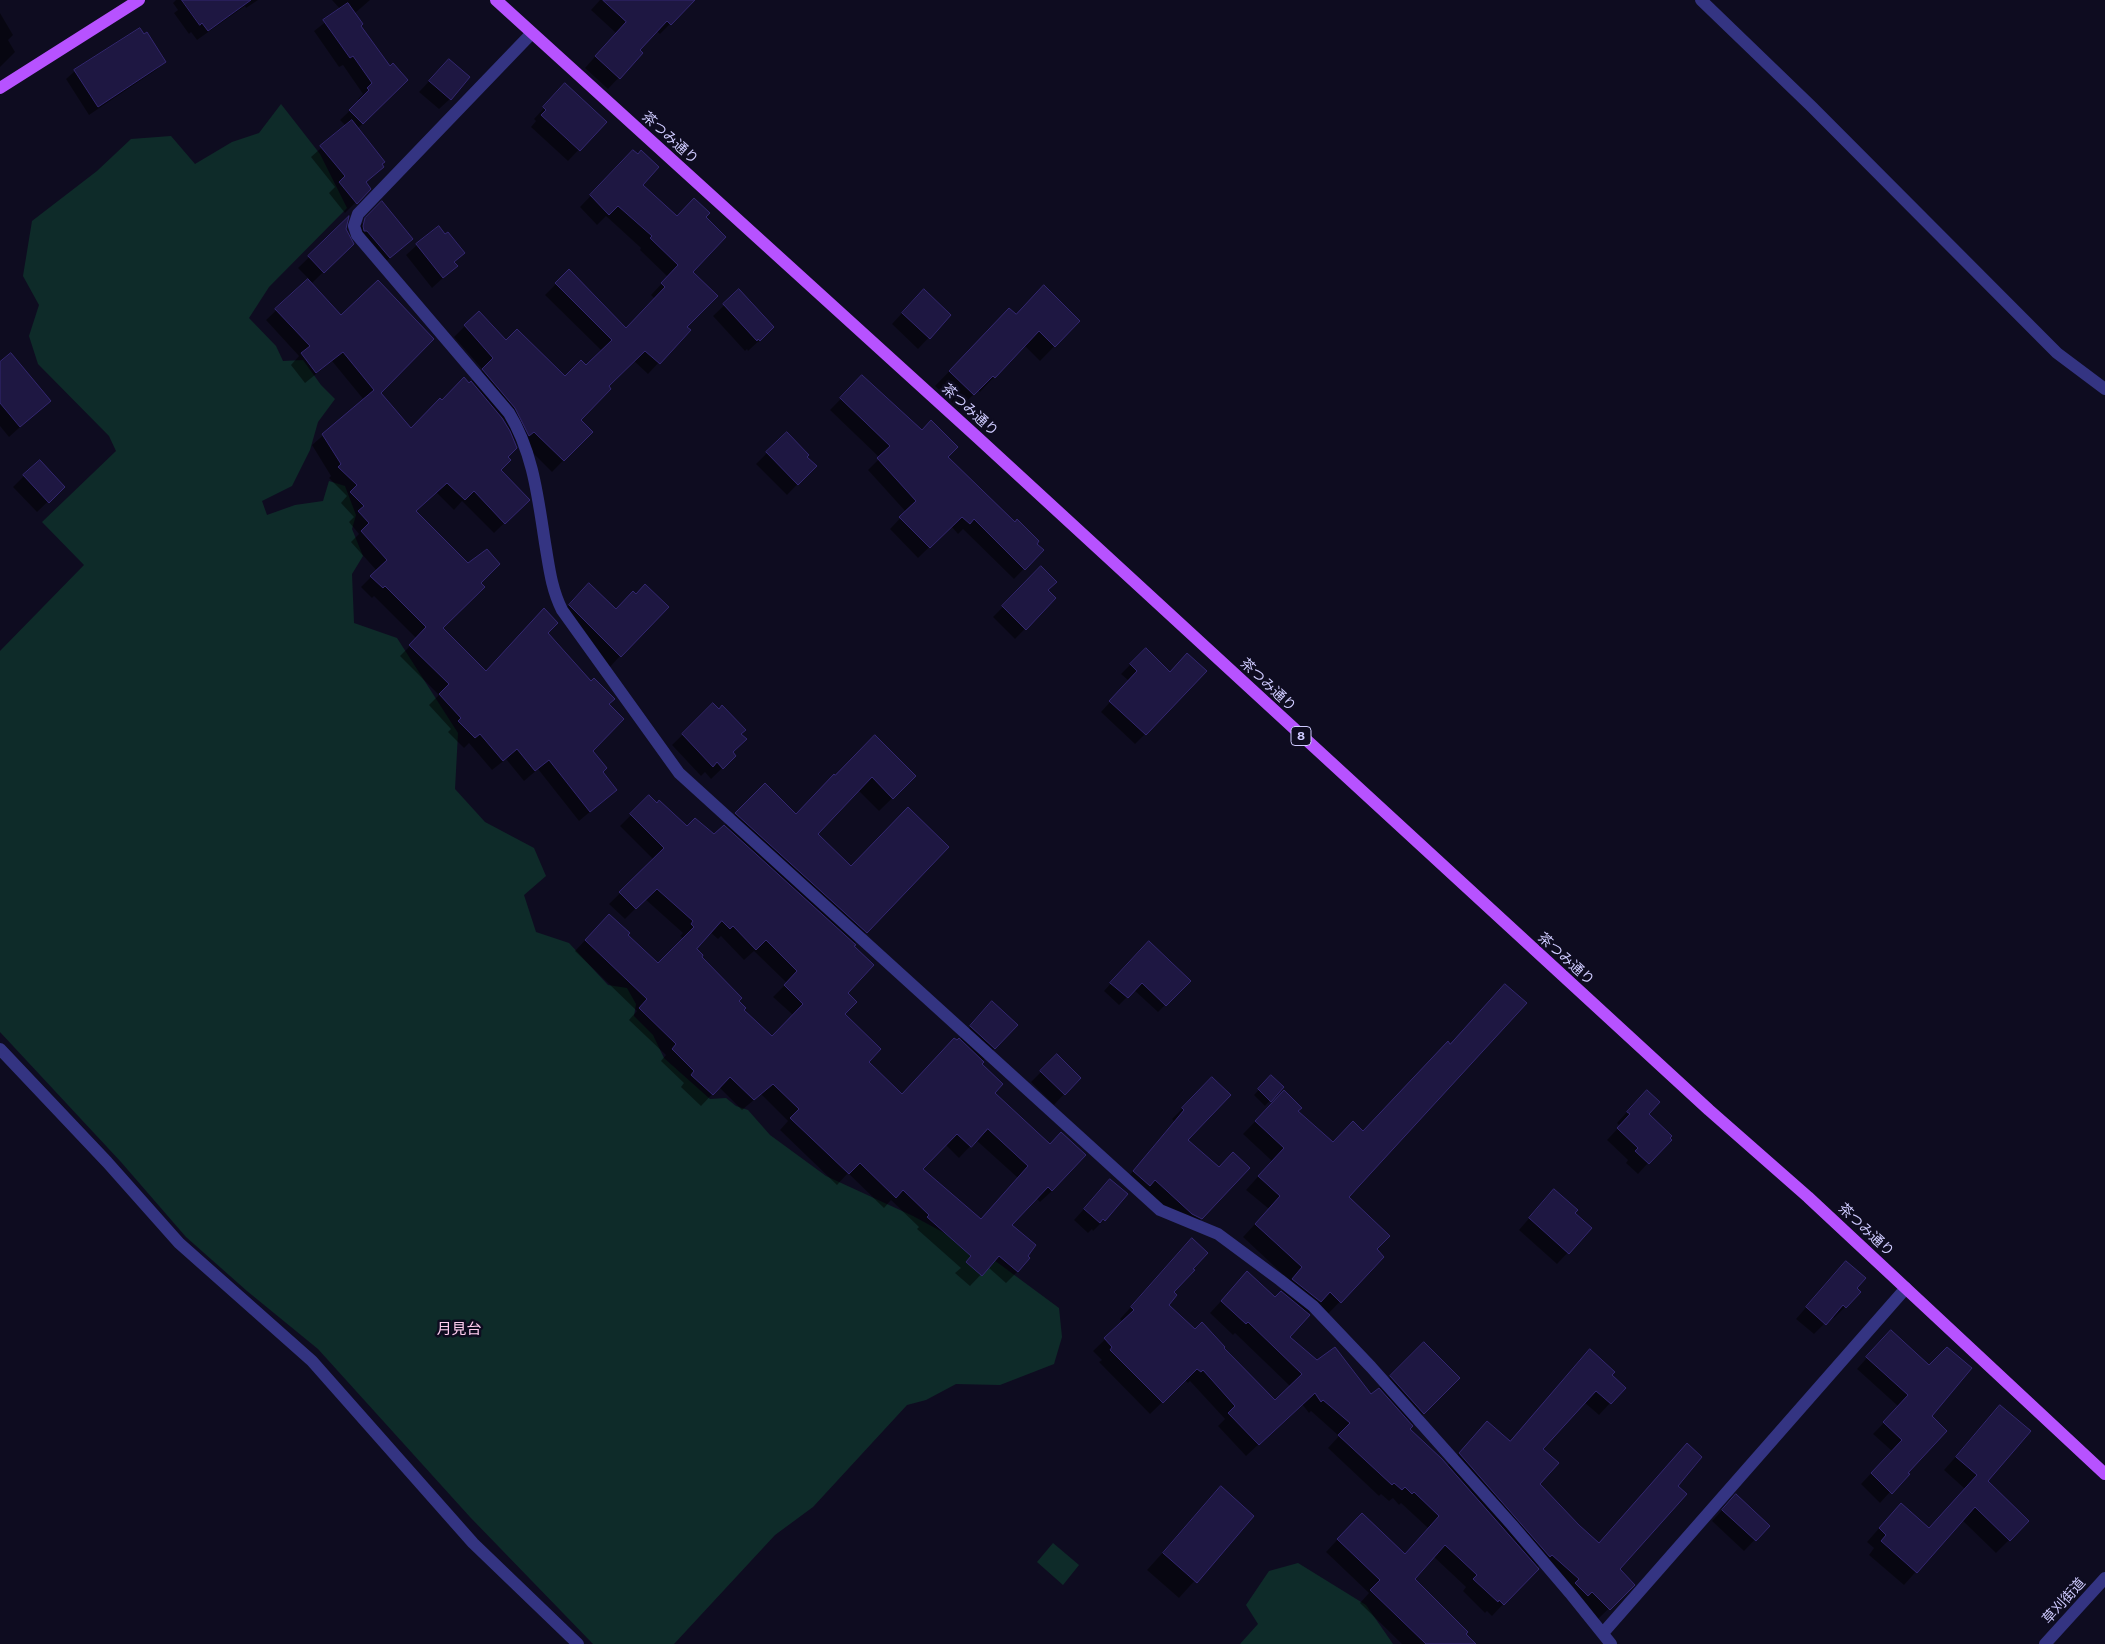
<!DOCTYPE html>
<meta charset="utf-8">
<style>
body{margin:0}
canvas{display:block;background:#0e0c20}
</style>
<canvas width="2105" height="1644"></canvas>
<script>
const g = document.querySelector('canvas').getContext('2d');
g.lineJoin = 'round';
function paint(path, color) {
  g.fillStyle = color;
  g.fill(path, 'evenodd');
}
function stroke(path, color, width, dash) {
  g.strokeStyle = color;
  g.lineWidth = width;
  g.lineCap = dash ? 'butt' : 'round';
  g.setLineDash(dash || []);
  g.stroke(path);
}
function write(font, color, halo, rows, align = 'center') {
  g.font = font + ' "Public Sans","Noto Sans JP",sans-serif';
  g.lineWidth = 5;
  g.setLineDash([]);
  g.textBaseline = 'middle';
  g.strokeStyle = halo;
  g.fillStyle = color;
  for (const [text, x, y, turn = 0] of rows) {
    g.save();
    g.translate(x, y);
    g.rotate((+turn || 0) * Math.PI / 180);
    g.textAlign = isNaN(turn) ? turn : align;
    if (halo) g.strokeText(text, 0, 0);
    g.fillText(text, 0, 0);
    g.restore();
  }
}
const green = new Path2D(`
 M 281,104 L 320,154 L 347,208 L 269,287 L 249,318 L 276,346 L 283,361 L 303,360 L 321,385 L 335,399 L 318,422 L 310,450 L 292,486 L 262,501 L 267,515 L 295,505 L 323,501 L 329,481 L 345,486 L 356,515 L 352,529 L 363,556 L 352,574 L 354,623 L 397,638 L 458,733 L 455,789 L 485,822 L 534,848 L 546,876 L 524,895 L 536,932 L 569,943 L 608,985 L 627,988 L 636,1004 L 634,1016 L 653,1035 L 664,1058 L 710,1099 L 726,1098 L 736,1106 L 748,1110 L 770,1135 L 826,1176 L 913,1216 L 994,1260 L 1059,1308 L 1062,1337 L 1054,1364 L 1000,1385 L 956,1384 L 926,1400 L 907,1405 L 813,1507 L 775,1535 L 674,1644 L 593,1644 L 470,1517 L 318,1349 L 247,1291 L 186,1237 L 121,1162 L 0,1032 L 0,651 L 84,565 L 42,522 L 116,451 L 109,436 L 38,364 L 29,336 L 39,305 L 23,276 L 32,221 L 97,171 L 131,139 L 171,136 L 195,164 L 232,142 L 259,133 Z
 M 1053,1543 L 1079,1565 L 1063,1585 L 1037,1562 Z
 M 1298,1563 L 1366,1605 L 1393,1644 L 1240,1644 L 1258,1624 L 1246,1605 L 1269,1571 Z`);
const shadow = new Path2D(`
 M 176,0 L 258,0 L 246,8 L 245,6 L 197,40 L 191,32 L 189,34 L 174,13 L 178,10 L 173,3 Z
 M 332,0 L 370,0 L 354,14 L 359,26 L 389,68 L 407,80 L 357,129 L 365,183 L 370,188 L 345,213 L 329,193 L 335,187 L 311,157 L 346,126 L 340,120 L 360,101 L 358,99 L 363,94 L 343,65 L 339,67 L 314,31 L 341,10 Z
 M 600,0 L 678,0 L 686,8 L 660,34 L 656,31 L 638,50 L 642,53 L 608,89 L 585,68 L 616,33 L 591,10 Z
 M 0,13 L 13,35 L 8,40 L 15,52 L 0,67 Z
 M 449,60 L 450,99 L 439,109 L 419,92 Z
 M 165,62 L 156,70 L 89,115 L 66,79 L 75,71 Z
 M 555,96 L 605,122 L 568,161 L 531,127 L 536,121 L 534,119 Z
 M 622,163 L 641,185 L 677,217 L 704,217 L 692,272 L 685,327 L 689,330 L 648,374 L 634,361 L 607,387 L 579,420 L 591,432 L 552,472 L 522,442 L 518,446 L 504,419 L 500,415 L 515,448 L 507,457 L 499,470 L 528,500 L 494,533 L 462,501 L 454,510 L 436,492 L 415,512 L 479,583 L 441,628 L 486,672 L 546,633 L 608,704 L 591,751 L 602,772 L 616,790 L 579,821 L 538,769 L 524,781 L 506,759 L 492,770 L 469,743 L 464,748 L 448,732 L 451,729 L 429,705 L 439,695 L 400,656 L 417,639 L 374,596 L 372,598 L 361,587 L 377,571 L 351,542 L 359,534 L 349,522 L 354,517 L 341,503 L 347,496 L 329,478 L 331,476 L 312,445 L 364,400 L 332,361 L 305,383 L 291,365 L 299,356 L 266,320 L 309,279 L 298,268 L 347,220 L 345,229 L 352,244 L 311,284 L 380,393 L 411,430 L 442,401 L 469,384 L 483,370 L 454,337 L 465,326 L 506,342 L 565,378 L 586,366 L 602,351 L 545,295 L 569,271 L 626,329 L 655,299 L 651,295 L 668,277 L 640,250 L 641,248 L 606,216 L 597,225 L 580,207 Z
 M 382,203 L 400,249 L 378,268 L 352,238 L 355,231 Z
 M 445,236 L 463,253 L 453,263 L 456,266 L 432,288 L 406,255 L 417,245 Z
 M 739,291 L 762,338 L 748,351 L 747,349 L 745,351 L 713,316 Z
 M 913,301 L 950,315 L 918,349 L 892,324 Z
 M 1015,316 L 1079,321 L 1040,361 L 1024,345 L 980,392 L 978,390 L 959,409 L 935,386 L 995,324 Z
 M 0,364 L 49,401 L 9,437 L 0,426 Z
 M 862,377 L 922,432 L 1042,550 L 1014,579 L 963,529 L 958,534 L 951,526 L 918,558 L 890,529 L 906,512 L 868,470 L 880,458 L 830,410 Z
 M 787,433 L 815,466 L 787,495 L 756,464 Z
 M 24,476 L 63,487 L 37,512 L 13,487 Z
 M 1041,568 L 1047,590 L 1055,598 L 1015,639 L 993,617 Z
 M 578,595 L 616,610 L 635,595 L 620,656 L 610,667 L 559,616 Z
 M 1146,649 L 1145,734 L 1135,744 L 1101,712 L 1129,681 L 1121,674 Z
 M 713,705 L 731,753 L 735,756 L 711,779 L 705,772 L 701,776 L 672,745 Z
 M 834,776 L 915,776 L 879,811 L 858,790 L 816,834 L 866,932 L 854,944 L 844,1014 L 867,1062 L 902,1095 L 961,1038 L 981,1014 L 1016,1025 L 980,1064 L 993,1093 L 1052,1191 L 1040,1202 L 1036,1198 L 1010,1225 L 1018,1271 L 1006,1283 L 988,1267 L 970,1286 L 955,1273 L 961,1268 L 917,1229 L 919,1227 L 891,1200 L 884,1208 L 848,1173 L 837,1185 L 780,1130 L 788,1121 L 761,1094 L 742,1110 L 719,1087 L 701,1106 L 681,1087 L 684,1083 L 661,1061 L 666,1055 L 629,1020 L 637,1011 L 575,951 L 609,915 L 627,935 L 658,965 L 684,939 L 680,936 L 683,933 L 645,899 L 625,919 L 609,904 L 654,860 L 620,826 L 649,797 L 686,828 L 714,836 L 765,785 L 795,815 ZM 710,932 L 718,939 L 721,936 L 744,960 L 754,951 L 787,983 L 773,997 L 793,1015 L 772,1038 L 742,1010 L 737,1001 L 700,957 L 695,949 ZM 976,1140 L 1018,1178 L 980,1221 L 921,1169 L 945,1144 L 959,1158 Z
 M 1141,950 L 1168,1002 L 1158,1012 L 1134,990 L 1119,1005 L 1104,991 Z
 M 1057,1056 L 1064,1094 L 1054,1105 L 1031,1082 Z
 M 1271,1077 L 1282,1087 L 1265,1106 L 1254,1095 Z
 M 1202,1089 L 1187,1140 L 1202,1218 L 1191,1228 L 1124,1182 L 1174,1121 L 1172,1119 Z
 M 1636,1102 L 1647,1114 L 1648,1163 L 1638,1174 L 1626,1163 L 1628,1160 L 1607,1140 L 1620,1126 L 1617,1123 Z
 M 1271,1105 L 1297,1111 L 1347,1197 L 1375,1249 L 1383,1257 L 1327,1315 L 1317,1305 L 1288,1337 L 1317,1362 L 1371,1396 L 1424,1344 L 1458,1378 L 1408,1429 L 1447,1466 L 1487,1423 L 1509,1442 L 1579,1362 L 1610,1376 L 1624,1388 L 1599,1415 L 1584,1402 L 1542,1449 L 1538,1484 L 1598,1544 L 1676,1486 L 1618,1569 L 1633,1585 L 1597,1620 L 1540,1565 L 1492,1616 L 1487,1611 L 1485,1613 L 1463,1591 L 1466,1587 L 1433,1556 L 1413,1579 L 1474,1644 L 1402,1644 L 1360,1603 L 1369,1593 L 1326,1552 L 1350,1526 L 1404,1555 L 1428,1528 L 1401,1503 L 1399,1505 L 1393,1498 L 1389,1501 L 1381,1494 L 1379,1496 L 1328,1448 L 1339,1436 L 1311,1411 L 1309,1413 L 1302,1404 L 1246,1456 L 1218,1426 L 1225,1419 L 1190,1381 L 1188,1383 L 1185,1380 L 1150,1414 L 1099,1362 L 1102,1360 L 1093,1351 L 1123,1322 L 1120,1319 L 1192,1240 L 1167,1305 L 1195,1330 L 1223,1348 L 1275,1402 L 1291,1387 L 1235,1333 L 1233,1335 L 1210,1313 L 1247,1273 L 1275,1299 L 1290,1281 L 1243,1237 L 1269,1209 L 1246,1190 L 1272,1161 L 1243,1134 Z
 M 1110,1180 L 1104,1220 L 1093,1231 L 1092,1229 L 1088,1233 L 1074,1220 Z
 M 1544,1201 L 1574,1213 L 1591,1228 L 1557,1264 L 1519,1230 Z
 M 1836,1273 L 1855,1288 L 1845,1307 L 1834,1318 L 1832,1316 L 1814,1334 L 1796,1319 Z
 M 1880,1343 L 1930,1416 L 1907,1473 L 1880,1503 L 1861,1484 L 1892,1451 L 1873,1434 L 1899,1407 L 1857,1369 Z
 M 2000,1407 L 1987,1481 L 2028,1521 L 1996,1553 L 1962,1520 L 1904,1585 L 1869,1555 L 1874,1548 L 1867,1542 L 1888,1518 L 1928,1529 L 1965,1489 L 1944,1470 Z
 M 1221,1488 L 1253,1516 L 1179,1598 L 1147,1570 Z
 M 1725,1507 L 1768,1526 L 1744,1551 L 1712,1521 Z`);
const building = new Path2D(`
 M 182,0 L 251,0 L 208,31 L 202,23 L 200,25 Z
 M 603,0 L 695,0 L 671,25 L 667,21 L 640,50 L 643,53 L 620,79 L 595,56 L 626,22 Z
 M 348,3 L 363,24 L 361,26 L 390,66 L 393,63 L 408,80 L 363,124 L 349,110 L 369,90 L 367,88 L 372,83 L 353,56 L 350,58 L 323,20 Z
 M 140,28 L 144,34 L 147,32 L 166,62 L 98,107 L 74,70 Z
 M 449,59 L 470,77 L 451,100 L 429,81 Z
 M 565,83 L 607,122 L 580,151 L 541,115 L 546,110 L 543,107 Z
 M 352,120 L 385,162 L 382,164 L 384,167 L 366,182 L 371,189 L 357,204 L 339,182 L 345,176 L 320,146 Z
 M 633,150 L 638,154 L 641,150 L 659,167 L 643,185 L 677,216 L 694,198 L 710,213 L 706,217 L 726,237 L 693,272 L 718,296 L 687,327 L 691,330 L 660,364 L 645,351 L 609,386 L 611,389 L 581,420 L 593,432 L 564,461 L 534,432 L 529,436 L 515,408 L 482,369 L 493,358 L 464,325 L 479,311 L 506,340 L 517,329 L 565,376 L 581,360 L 586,365 L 612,340 L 555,283 L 569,269 L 626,328 L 665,287 L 661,283 L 678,265 L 650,238 L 652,236 L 618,206 L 609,215 L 590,195 Z
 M 382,201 L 413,239 L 390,258 L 367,231 L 364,231 L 363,226 L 365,218 Z
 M 349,216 L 346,229 L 354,244 L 324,273 L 308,256 Z
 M 439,226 L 445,234 L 448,232 L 465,253 L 454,262 L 458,266 L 443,278 L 416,244 Z
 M 308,279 L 341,315 L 378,280 L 434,339 L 381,393 L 411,428 L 440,398 L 442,400 L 464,377 L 469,383 L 471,381 L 502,418 L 510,431 L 517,448 L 508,457 L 511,460 L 501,470 L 530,500 L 505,524 L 474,491 L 465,500 L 447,483 L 416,511 L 468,563 L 487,549 L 500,564 L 481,583 L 485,587 L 443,628 L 486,671 L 544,608 L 558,623 L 548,633 L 591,681 L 594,678 L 615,699 L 609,704 L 624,719 L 593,751 L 607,768 L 603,772 L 617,790 L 590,812 L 549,760 L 535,771 L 517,749 L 503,761 L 480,734 L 475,738 L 458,721 L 461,718 L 439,694 L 449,684 L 409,645 L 426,627 L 385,586 L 383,588 L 370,576 L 387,560 L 361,531 L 369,523 L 358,511 L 364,506 L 350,492 L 357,485 L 338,467 L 341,464 L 322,434 L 374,390 L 343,352 L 316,373 L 301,353 L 310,346 L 275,309 Z
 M 1044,285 L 1080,321 L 1055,347 L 1039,331 L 995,378 L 993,376 L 974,395 L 949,371 L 1009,308 L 1016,314 Z
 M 739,289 L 774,327 L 760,341 L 758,339 L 757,341 L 723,304 Z
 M 924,289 L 951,315 L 930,339 L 902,313 Z
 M 11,353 L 51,401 L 20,427 L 0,403 L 0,362 Z
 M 862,375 L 922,430 L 931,420 L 958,447 L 948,457 L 1015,522 L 1017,519 L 1039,541 L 1037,544 L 1044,550 L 1025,570 L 974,519 L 970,524 L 962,517 L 930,548 L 899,517 L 916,501 L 877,458 L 890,446 L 840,398 Z
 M 787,432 L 809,455 L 807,457 L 817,466 L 798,485 L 766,452 Z
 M 40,460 L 65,487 L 49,503 L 23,475 Z
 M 1041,566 L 1057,582 L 1048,590 L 1056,598 L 1026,630 L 1002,606 Z
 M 589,583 L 616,609 L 633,591 L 636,594 L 645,584 L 669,607 L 621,657 L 569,605 Z
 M 1146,648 L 1170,672 L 1187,653 L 1207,671 L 1146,735 L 1109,701 L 1137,671 L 1130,664 Z
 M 713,703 L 719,709 L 722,705 L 746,730 L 741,734 L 747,739 L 733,752 L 736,756 L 723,769 L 717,762 L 713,767 L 682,734 Z
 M 875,735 L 916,776 L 893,799 L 872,777 L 818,834 L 851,866 L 908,807 L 949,847 L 867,933 L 735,813 L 765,783 L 796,814 L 834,774 L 835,775 Z
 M 649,795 L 657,803 L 659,800 L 687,826 L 695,818 L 714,834 L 724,825 L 856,945 L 854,946 L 874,965 L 848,993 L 857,1002 L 845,1014 L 881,1049 L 869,1062 L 902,1094 L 954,1038 L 957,1040 L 959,1038 L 984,1062 L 982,1064 L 1003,1084 L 995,1093 L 1050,1144 L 1061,1132 L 1086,1155 L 1052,1191 L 1048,1187 L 1012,1225 L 1036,1245 L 1028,1256 L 1030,1258 L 1018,1272 L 999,1256 L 982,1276 L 966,1262 L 971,1256 L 927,1217 L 929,1215 L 903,1190 L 896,1198 L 860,1163 L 849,1174 L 790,1118 L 799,1109 L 773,1084 L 754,1100 L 730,1077 L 713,1095 L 691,1075 L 694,1071 L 672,1049 L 676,1044 L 639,1008 L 647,999 L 585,940 L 609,914 L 630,933 L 628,935 L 658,963 L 694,927 L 691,924 L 693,921 L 657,889 L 636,909 L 619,892 L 664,848 L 630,814 ZM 722,921 L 730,929 L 733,926 L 756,950 L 766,940 L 797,971 L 784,985 L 803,1004 L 772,1036 L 744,1010 L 746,1008 L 739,1001 L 742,998 L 702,957 L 703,955 L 697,949 ZM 988,1129 L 1028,1166 L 981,1219 L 923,1169 L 957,1134 L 971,1147 Z
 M 1149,941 L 1191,981 L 1166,1006 L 1142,983 L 1128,998 L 1110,983 Z
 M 1505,984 L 1527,1003 L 1349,1197 L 1390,1236 L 1377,1249 L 1384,1257 L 1341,1303 L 1330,1292 L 1321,1302 L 1292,1279 L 1302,1267 L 1255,1224 L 1280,1196 L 1258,1176 L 1284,1148 L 1255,1121 L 1284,1090 L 1302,1108 L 1298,1111 L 1333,1142 L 1353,1121 L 1363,1131 L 1448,1041 L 1450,1044 Z
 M 992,1001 L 1018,1025 L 995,1049 L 970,1026 Z
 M 1057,1054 L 1081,1078 L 1065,1095 L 1040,1071 Z
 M 1271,1075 L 1284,1087 L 1271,1102 L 1258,1089 Z
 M 1212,1077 L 1231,1095 L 1188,1140 L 1219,1167 L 1233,1152 L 1250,1168 L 1202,1219 L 1192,1214 L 1155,1180 L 1150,1186 L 1133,1171 L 1184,1110 L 1182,1108 Z
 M 1647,1090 L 1660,1102 L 1649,1114 L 1672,1136 L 1670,1138 L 1672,1140 L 1649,1164 L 1635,1151 L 1638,1148 L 1617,1128 L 1630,1114 L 1627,1112 Z
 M 1110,1179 L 1128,1194 L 1105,1221 L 1103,1219 L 1100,1223 L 1084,1209 Z
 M 1554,1189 L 1578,1210 L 1575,1213 L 1592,1228 L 1569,1254 L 1529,1218 Z
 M 1192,1238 L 1208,1253 L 1193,1269 L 1195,1270 L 1174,1292 L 1177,1295 L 1169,1305 L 1195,1329 L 1202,1322 L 1225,1347 L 1224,1348 L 1275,1400 L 1302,1374 L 1248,1322 L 1246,1324 L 1221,1301 L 1247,1271 L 1275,1297 L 1281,1291 L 1310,1315 L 1290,1337 L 1317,1360 L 1335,1347 L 1371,1394 L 1379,1388 L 1413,1426 L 1410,1429 L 1442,1459 L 1539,1569 L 1504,1605 L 1499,1600 L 1498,1602 L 1473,1579 L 1477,1575 L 1445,1545 L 1415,1579 L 1468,1632 L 1466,1634 L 1476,1644 L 1426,1644 L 1370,1590 L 1380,1580 L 1337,1539 L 1362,1513 L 1405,1554 L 1439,1516 L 1414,1492 L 1412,1494 L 1405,1487 L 1402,1490 L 1394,1483 L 1392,1485 L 1338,1435 L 1350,1423 L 1323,1400 L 1321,1402 L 1315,1393 L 1259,1445 L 1228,1413 L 1235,1406 L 1203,1370 L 1201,1372 L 1197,1369 L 1163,1403 L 1110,1350 L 1112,1347 L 1104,1338 L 1134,1310 L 1131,1307 Z
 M 1846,1261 L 1866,1278 L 1857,1288 L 1861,1292 L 1846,1308 L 1843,1305 L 1826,1325 L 1806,1307 Z
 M 1891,1330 L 1929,1365 L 1947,1347 L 1972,1368 L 1932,1416 L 1947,1431 L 1908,1473 L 1910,1474 L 1892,1494 L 1871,1473 L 1902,1440 L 1883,1422 L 1908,1395 L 1866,1357 Z
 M 1424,1342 L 1460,1378 L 1424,1414 L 1390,1376 Z
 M 1590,1349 L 1615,1372 L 1612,1375 L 1626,1388 L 1611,1404 L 1596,1391 L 1543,1449 L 1559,1463 L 1540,1484 L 1579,1525 L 1599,1543 L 1687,1443 L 1702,1457 L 1678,1486 L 1687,1494 L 1620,1569 L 1635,1585 L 1610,1610 L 1592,1592 L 1588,1596 L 1575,1583 L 1579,1579 L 1552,1555 L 1550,1557 L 1459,1453 L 1487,1421 L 1510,1441 Z
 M 2000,1405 L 2031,1431 L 1988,1481 L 2029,1521 L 2010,1541 L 1975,1507 L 1917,1573 L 1881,1541 L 1886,1535 L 1879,1528 L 1901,1503 L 1929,1528 L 1977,1475 L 1956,1457 Z
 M 1221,1486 L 1254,1516 L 1197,1583 L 1163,1553 Z
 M 1736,1494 L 1770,1526 L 1756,1541 L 1722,1510 Z`);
const minor = new Path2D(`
 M 1701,0 L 1812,107 L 2057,353 L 2105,389
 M 532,33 L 358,214 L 354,226 L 357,235 L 509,413 C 533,452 538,498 545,543 C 549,566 551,588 562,610 L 679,773 L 1160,1210 L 1218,1234 L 1280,1280 L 1313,1306 L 1371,1367 L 1512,1525 L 1570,1593 L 1611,1644
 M 0,1049 L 107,1162 L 179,1243 L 312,1361 L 473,1543 L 578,1644
 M 1603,1633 L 1906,1288
 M 2045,1644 L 2105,1578`);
const major = new Path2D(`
 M 496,0 L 977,437 L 1709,1110 L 1808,1197 L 2105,1474
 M 0,88 L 139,0`);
const shields = [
 [1301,736,20]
];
const shieldNames = [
 ["8",1301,736]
];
const streetNames = [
 ["茶つみ通り",670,138,42],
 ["茶つみ通り",970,410,42],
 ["茶つみ通り",1268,685,43],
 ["茶つみ通り",1566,959,42],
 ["茶つみ通り",1866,1230,43],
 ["草刈街道",2064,1601,-48]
];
const neighbourhoodNames = [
 ["月見台",459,1329]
];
paint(green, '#0e2b29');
paint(shadow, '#0007');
paint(building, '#1e1742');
stroke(building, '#332770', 1);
stroke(minor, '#343482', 12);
stroke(major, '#b752ff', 12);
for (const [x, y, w] of shields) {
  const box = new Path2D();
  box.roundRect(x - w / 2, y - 9.5, w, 19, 4);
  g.fillStyle = '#0e0c20';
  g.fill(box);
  stroke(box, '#cfcbff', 1);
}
write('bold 12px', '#cfcbff', null, shieldNames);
write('14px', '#cfcbff', '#0e0c20', streetNames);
write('15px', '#ffcdef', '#0e0c20', neighbourhoodNames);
</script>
